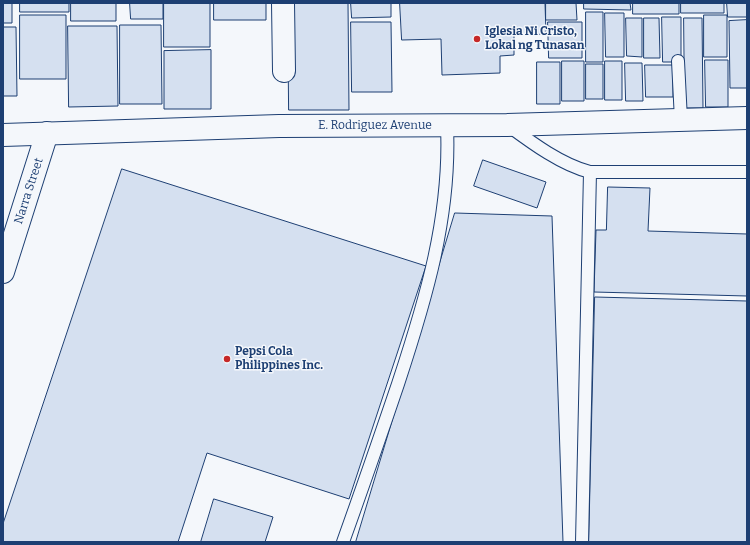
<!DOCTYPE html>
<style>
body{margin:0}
#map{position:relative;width:750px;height:545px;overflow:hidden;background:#f4f7fb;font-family:Bitter,serif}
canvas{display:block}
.frame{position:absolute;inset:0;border:4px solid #1d3f73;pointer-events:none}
</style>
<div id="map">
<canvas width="750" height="545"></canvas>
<div class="frame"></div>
</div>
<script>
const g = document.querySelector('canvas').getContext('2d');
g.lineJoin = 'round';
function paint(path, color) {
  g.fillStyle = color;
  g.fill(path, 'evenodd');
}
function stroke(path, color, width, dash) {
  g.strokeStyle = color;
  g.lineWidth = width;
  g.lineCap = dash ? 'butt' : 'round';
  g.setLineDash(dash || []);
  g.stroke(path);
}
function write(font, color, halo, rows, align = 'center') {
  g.font = font + ' Bitter,serif';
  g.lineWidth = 3;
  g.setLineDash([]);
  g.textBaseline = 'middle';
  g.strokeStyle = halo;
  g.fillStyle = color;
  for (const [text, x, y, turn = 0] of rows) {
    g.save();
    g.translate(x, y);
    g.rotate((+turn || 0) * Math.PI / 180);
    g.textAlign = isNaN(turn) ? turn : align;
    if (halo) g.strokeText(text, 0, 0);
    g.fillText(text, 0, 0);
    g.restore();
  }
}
const building = new Path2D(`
 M 3,3 L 12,3 L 12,23 L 3,23 Z
 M 20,3 L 69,3 L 69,12 L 20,12 Z
 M 71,3 L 116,3 L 116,21 L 71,21 Z
 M 130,3 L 163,3 L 163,19 L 131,19 Z
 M 164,3 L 210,3 L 210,47 L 164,47 Z
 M 214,3 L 266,3 L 266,20 L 214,20 Z
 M 288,3 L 348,3 L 349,110 L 289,110 Z
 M 351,3 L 391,3 L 391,17 L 352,18 Z
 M 400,3 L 545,3 L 546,34 L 514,35 L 514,55 L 500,56 L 500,73 L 442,75 L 441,39 L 402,40 Z
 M 546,3 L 576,3 L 577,20 L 546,20 Z
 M 584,3 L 630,3 L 631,10 L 584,9 Z
 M 633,3 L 679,3 L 679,14 L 633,14 Z
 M 681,3 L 724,3 L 724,13 L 681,13 Z
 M 727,3 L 747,3 L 747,17 L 728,17 Z
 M 586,12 L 603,12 L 603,62 L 586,62 Z
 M 605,13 L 624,13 L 624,57 L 606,57 Z
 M 20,15 L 66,15 L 66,79 L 20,79 Z
 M 704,15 L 727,15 L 727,57 L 704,57 Z
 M 662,17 L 681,17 L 681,62 L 663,62 Z
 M 626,18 L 642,18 L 642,57 L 627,56 Z
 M 644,18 L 659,18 L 660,58 L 644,58 Z
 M 684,18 L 702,18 L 703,108 L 685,108 Z
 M 747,20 L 747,88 L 730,88 L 729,21 Z
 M 351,22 L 391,22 L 392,92 L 352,92 Z
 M 548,22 L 582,22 L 582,58 L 549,58 Z
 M 120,25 L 161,25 L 162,104 L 120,104 Z
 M 68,26 L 117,26 L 118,106 L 69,107 Z
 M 3,27 L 16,27 L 17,96 L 3,96 Z
 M 211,50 L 211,109 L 164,109 L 164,51 Z
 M 705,60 L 728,60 L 728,107 L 706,107 Z
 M 562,61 L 584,61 L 584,101 L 562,101 Z
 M 605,61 L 622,61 L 622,100 L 605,100 Z
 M 537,62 L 560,62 L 560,104 L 537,104 Z
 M 625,63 L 642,63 L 643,101 L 626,101 Z
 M 586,64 L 603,64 L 603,99 L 586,99 Z
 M 645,65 L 673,65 L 673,97 L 646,97 Z
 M 483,160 L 546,182 L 537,208 L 474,186 Z
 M 122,169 L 426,266 L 349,499 L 207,453 L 178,542 L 3,542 L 3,524 Z
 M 608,187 L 650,188 L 648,231 L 747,234 L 747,296 L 594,292 L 596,230 L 606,230 Z
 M 455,213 L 552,216 L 563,542 L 356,542 Z
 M 595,297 L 747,301 L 747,542 L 589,542 Z
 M 214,499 L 273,517 L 265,542 L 201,542 Z`);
const service = new Path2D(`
 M 678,61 L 681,120
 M 509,126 C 532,143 562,165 590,172 L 747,172
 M 343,542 C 362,489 380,437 398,384 C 426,299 451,216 447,126
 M 582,542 L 590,172`);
const minor = new Path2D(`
 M 283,3 L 284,71
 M 3,272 L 47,133`);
const tertiary = new Path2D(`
 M 3,135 L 279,126 L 507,125 L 747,118`);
const markers = [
 [477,39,4,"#c62828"],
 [227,359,4,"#c62828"]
];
const poiNames = [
 ["Iglesia Ni Cristo,",485,32],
 ["Lokal ng Tunasan",485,46],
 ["Pepsi Cola",235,352],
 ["Philippines Inc.",235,366]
];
const streetNames = [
 ["E. Rodriguez Avenue",375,126],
 ["Narra Street",29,191,-72]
];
paint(building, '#d5e0f0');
stroke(building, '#1d3f73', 1);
stroke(service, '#1d3f73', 14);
stroke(minor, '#1d3f73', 24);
stroke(tertiary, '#1d3f73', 24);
stroke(service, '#f4f7fb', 12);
stroke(minor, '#f4f7fb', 22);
stroke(tertiary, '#f4f7fb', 22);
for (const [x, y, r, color] of markers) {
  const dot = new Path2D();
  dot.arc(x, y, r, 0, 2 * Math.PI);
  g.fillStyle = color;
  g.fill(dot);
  stroke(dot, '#f4f7fb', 1.5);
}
write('bold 12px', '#1d3f73', '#f4f7fb', poiNames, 'left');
write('12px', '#1d3f73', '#f4f7fb', streetNames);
</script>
